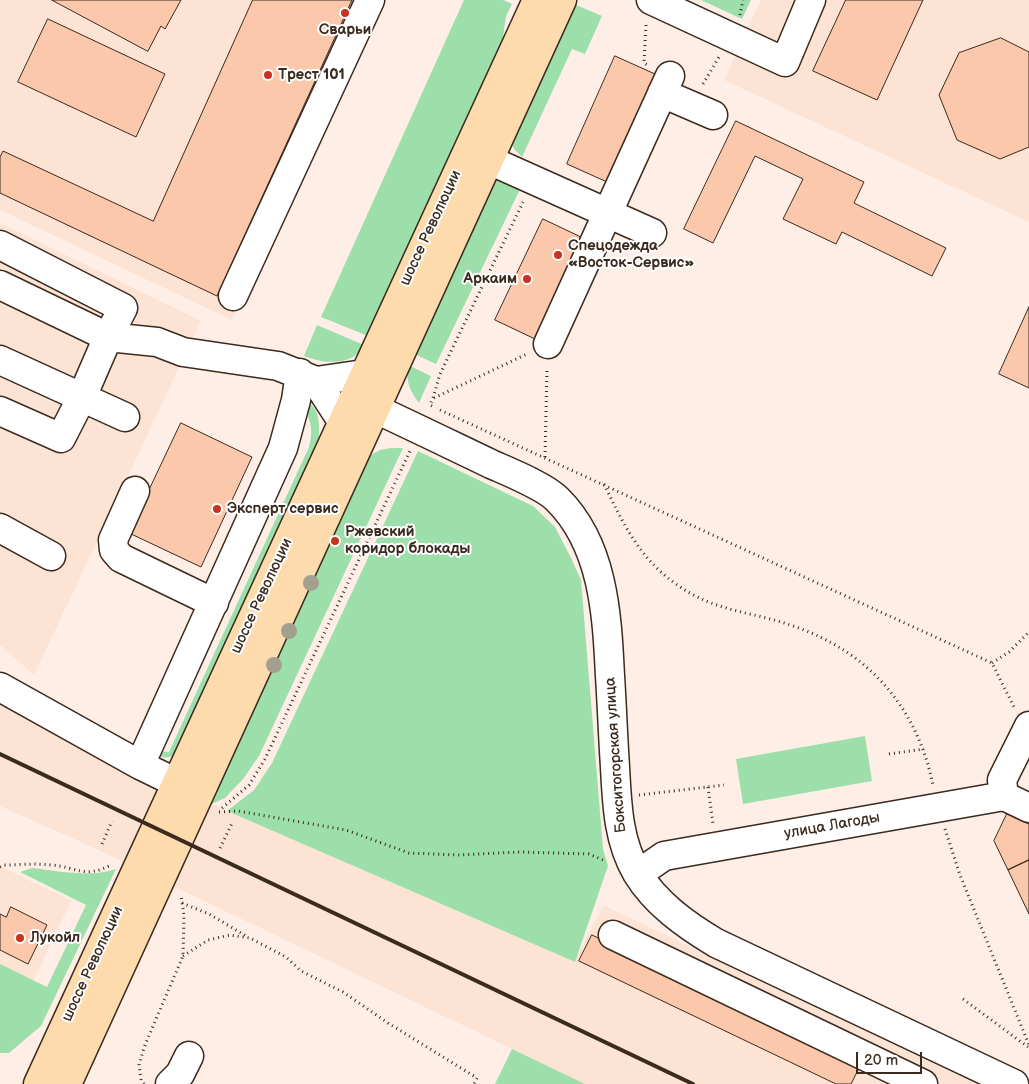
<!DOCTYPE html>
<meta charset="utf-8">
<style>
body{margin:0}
#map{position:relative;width:1029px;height:1084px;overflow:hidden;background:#feeee6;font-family:"Balsamiq Sans",sans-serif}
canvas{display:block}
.scale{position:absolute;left:856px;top:1052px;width:66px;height:22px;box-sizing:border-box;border:2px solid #3b2a1e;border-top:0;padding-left:6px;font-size:15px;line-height:18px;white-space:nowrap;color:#3b2a1e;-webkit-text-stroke:4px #fff;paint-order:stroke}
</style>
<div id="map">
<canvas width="1029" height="1084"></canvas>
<div class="scale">20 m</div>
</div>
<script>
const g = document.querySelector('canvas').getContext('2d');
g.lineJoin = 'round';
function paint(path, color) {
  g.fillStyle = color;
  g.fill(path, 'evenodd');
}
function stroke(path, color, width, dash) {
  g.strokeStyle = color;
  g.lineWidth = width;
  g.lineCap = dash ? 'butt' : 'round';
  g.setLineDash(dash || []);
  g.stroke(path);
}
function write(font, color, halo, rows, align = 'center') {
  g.font = font + ' "Balsamiq Sans",sans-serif';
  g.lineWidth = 4;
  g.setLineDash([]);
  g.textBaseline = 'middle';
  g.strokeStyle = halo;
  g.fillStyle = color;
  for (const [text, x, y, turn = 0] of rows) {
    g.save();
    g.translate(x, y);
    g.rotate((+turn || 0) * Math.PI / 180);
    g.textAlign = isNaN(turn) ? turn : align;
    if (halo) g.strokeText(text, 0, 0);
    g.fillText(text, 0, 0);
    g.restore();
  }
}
const built = new Path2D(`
 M 0,0 L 380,0 L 232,320 L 0,210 Z
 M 761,0 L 1029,0 L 1029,222 L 724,80 Z
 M 0,223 L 201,321 L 34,675 L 0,645 Z
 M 0,696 L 227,811 L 574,962 L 603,905 L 976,1084 L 585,1084 L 90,846 L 0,806 Z
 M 0,866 L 71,901 L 0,1052 Z`);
const green = new Path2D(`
 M 464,0 L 503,0 L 512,4 L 506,16 L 502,44 L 368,336 L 321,317 Z
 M 701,0 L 751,0 L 742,19 Z
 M 574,4 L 602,16 L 585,54 L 572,49 L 522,157 L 515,150 L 511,144 Z
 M 503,177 L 524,181 L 436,364 L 412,353 L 494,182 Z
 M 317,325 L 364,345 C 361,349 357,355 353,357 C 338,365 319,362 304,356 Z
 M 408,365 L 431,376 L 419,403 C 409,390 406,381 408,365 Z
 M 307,402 C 321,407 320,432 318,444 L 176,753 C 170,759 165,758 158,756 L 159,751 L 169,752 L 309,447 C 313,432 312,421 303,408 Z
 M 391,448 L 403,448 L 259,756 L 243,779 L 225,798 L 203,808 L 369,456 L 380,450 Z
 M 418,451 L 533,506 L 555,527 L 571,558 L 581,580 L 603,849 L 608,866 L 575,962 L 227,811 L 254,790 L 272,763 Z
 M 865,736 L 872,781 L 743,804 L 736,759 Z
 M 32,868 C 60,871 89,878 116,869 L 41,1026 L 9,1053 L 0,1053 L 0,964 L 47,987 L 86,905 L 20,872 Z
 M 512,1049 L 585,1084 L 495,1084 Z`);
const building = new Path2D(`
 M 52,0 L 181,0 L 165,29 L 161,26 L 148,51 Z
 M 253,0 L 352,0 L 217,296 L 0,193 L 0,157 L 3,151 L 153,221 Z
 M 846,0 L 923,0 L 877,100 L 813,71 Z
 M 48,19 L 165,74 L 136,137 L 18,82 Z
 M 1001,38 L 1029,52 L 1029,147 L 1000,159 L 957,140 L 939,95 L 959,53 Z
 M 615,56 L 655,74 L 607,182 L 567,164 Z
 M 736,121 L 864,182 L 854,203 L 946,248 L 932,276 L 842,232 L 836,244 L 783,219 L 803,179 L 755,156 L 713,243 L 684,229 Z
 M 543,219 L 583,238 L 535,339 L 495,320 Z
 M 1029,307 L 1029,388 L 999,374 Z
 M 181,423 L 252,457 L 201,567 L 129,533 Z
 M 1007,814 L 1029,824 L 1029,860 L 1008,870 L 994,841 Z
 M 1029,860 L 1029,914 L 1008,870 Z
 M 11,907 L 47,925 L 28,964 L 0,950 L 0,914 L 6,917 Z
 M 592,935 L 861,1064 L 851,1084 L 836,1084 L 579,961 Z`);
const path = new Path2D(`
 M 740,15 L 743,0
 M 646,25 L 644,63 L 649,66
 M 703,84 L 719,57
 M 434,398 L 527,354
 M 432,406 L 430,405 L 433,398 L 440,374 L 523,202
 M 440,410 L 992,663 L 1014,707
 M 545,457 L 547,368
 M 604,484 C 623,523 639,558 676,584 C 716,613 753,611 796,627 C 870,653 917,708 933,785
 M 992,663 L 1009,652 L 1029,632
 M 889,754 L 924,749
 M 708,787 L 713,824
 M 639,795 L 724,785
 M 222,808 L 249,785 L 265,759 L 410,451
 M 219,812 L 238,811 L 346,830 L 409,853 L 458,855 L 521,852 L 589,854 L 603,860
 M 945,829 L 960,875 L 1029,1045
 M 102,844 L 112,821
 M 220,848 L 233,821
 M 0,867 L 4,865 C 20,865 36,863 51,865 C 77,867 84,879 111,865
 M 182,903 L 209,914 L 248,937
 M 183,956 L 208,940 L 230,935 L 250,938 L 286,957 L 301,971 L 343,992 L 388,1023 L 469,1073 L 477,1078 L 474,1084
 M 963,999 L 1028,1047
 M 144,1084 L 141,1080 L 139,1064 L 145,1045 L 183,956 L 184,916 L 181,895`);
const minor = new Path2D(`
 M 651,0 L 785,62 L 811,0
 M 662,93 L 713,115
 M 489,160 L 652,233
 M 0,245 L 123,308 L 108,337 L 82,397 L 61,438 L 0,411
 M 0,285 L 108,337 L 157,342 L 183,352 L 278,366 L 316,381
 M 233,296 L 370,0
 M 548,344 L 670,76
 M 0,360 L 125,417
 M 354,399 C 400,420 445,442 491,464 C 509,472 544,486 557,499 C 604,545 607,616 610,676 C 612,707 613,737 615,767 C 617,804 618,841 637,873 C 656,904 686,925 716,943 L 1014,1084
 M 342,421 L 316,381 L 364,374
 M 135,491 L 113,540 L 114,550 L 121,558 L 214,603
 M 0,528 L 51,556
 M 0,687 L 140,765 L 177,783
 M 140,765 L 283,448 L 296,400 L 300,373
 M 1004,796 L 1002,780 L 1029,726
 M 638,874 L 664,856 L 1004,796 L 1029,808
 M 613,935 L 923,1084
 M 170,1084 L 180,1074 L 189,1056`);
const major = new Path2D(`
 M 38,1084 L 537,0
 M 67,1084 L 562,0`);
const rail = new Path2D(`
 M 0,754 L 693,1084`);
const trees = [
 [311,583],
 [289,631],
 [274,665]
];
const markers = [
 [345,13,5,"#c8321e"],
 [268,75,5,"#c8321e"],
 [558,255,5,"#c8321e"],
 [527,279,5,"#c8321e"],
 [217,509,5,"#c8321e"],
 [335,541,5,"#c8321e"],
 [20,938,5,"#c8321e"]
];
const poiNames = [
 ["Сварьи",345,30,"center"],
 ["Трест 101",278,75],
 ["Спецодежда",568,246],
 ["«Восток-Сервис»",568,263],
 ["Аркаим",517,279,"right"],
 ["Эксперт сервис",227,509],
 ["Ржевский",345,532],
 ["коридор блокады",345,549],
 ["Лукойл",30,938]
];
const streetNames = [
 ["шоссе Революции",431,228,-65],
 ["шоссе Революции",262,596,-65],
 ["Бокситогорская улица",616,755,-94],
 ["улица Лагоды",832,826,-10],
 ["шоссе Революции",93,964,-65]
];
paint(built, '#fde3d4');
paint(green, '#9ddfaa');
paint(building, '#fbc8ab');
stroke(building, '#3b2a1e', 1);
stroke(minor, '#3b2a1e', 31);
stroke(major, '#3b2a1e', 31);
stroke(path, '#3b2a1e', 3, [1, 4]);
stroke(minor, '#fff', 28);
stroke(major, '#fedbac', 28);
stroke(rail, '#3b2a1e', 4);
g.fillStyle = '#a3a08f';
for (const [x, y] of trees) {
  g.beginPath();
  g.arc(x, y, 8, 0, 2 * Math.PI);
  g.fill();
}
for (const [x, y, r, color] of markers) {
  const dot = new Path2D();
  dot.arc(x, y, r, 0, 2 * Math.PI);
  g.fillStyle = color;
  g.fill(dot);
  stroke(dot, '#fff', 2);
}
write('bold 15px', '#3b2a1e', '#fff', poiNames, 'left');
write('15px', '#3b2a1e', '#fff', streetNames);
</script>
